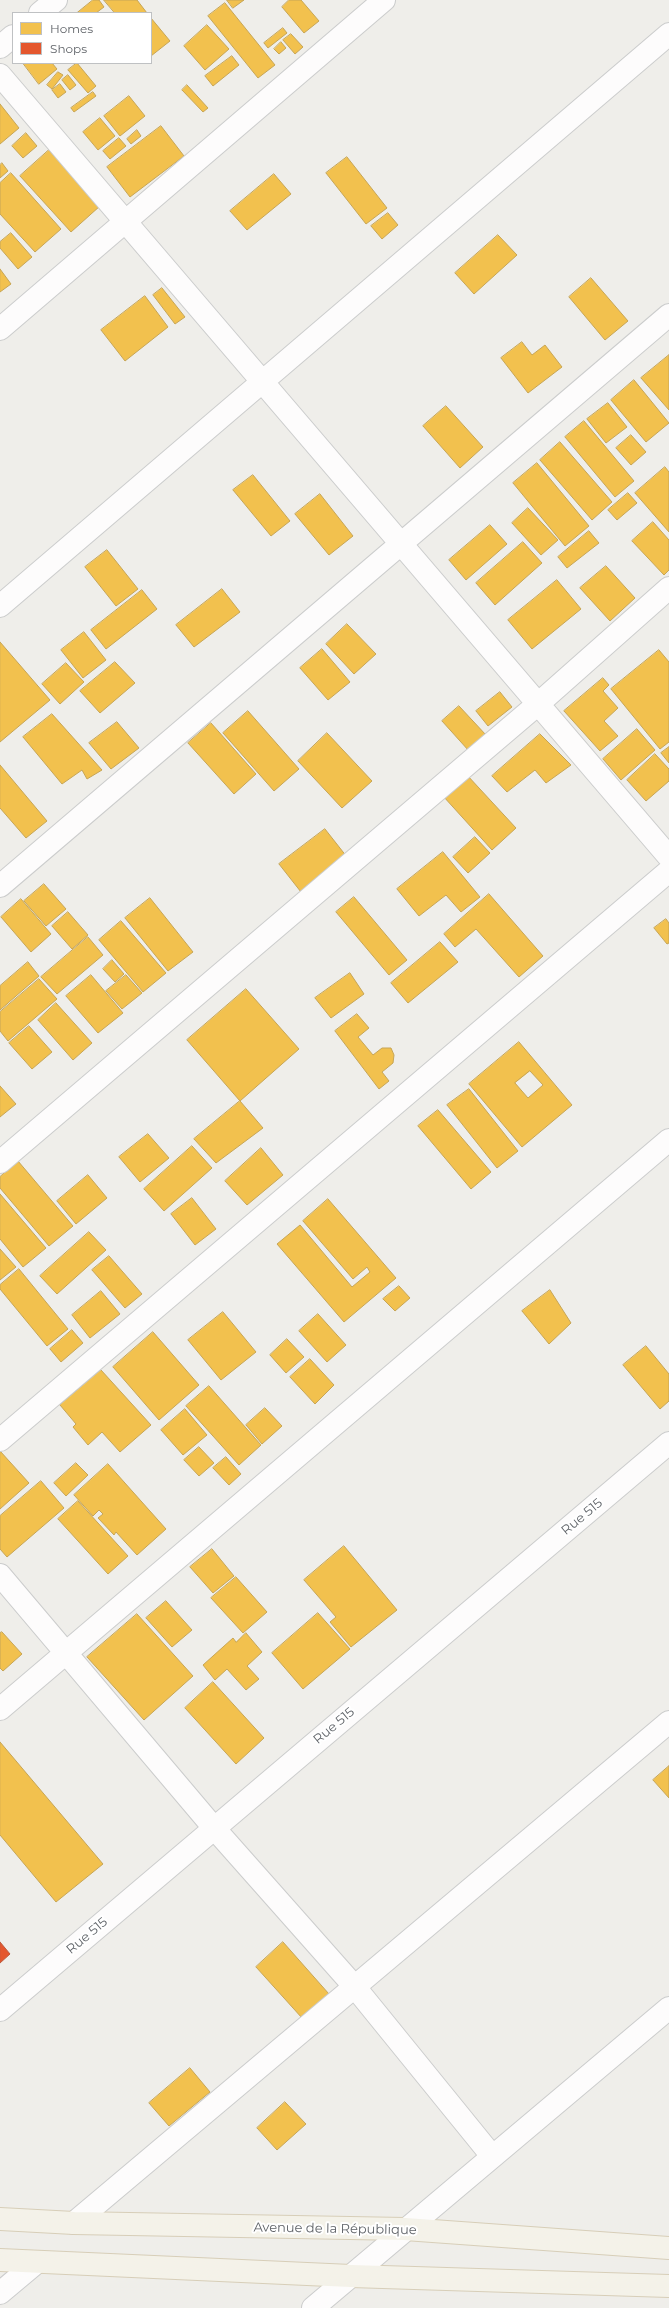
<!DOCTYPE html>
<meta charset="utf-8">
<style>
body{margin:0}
#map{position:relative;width:669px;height:2308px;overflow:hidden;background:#efeeea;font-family:Montserrat,sans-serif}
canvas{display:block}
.legend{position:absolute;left:12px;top:12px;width:140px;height:52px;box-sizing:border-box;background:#fff;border:1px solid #bfc1c3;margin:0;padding:5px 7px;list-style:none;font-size:12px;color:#5f6368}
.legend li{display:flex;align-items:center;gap:8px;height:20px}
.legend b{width:20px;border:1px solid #bfc1c3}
</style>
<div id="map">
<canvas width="669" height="2308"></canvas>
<ul class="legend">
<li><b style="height:11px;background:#f2c14e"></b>Homes</li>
<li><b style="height:11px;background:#e4572e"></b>Shops</li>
</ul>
</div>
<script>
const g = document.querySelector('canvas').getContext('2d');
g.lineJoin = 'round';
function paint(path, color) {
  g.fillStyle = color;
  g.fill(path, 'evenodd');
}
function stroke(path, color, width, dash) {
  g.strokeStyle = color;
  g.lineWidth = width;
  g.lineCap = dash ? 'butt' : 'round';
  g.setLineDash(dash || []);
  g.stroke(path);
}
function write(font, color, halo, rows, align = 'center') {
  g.font = font + ' Montserrat,sans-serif';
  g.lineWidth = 4;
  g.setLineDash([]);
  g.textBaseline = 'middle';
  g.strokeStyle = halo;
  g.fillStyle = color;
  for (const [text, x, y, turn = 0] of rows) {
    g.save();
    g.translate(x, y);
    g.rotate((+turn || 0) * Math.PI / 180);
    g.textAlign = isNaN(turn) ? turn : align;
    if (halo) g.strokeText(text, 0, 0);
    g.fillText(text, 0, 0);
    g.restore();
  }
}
const homes = new Path2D(`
 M 93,0 L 99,0 L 104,7 L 96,13 L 77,13 Z
 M 104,0 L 137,0 L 147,13 L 115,13 Z
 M 227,0 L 244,0 L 233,8 Z
 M 289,0 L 301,0 L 319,21 L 304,33 L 282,7 Z
 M 225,3 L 275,65 L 258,78 L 208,16 Z
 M 151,18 L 170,41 L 151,56 Z
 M 207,25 L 229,49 L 205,70 L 184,46 Z
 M 283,28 L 287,33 L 268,48 L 264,43 Z
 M 291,34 L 303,47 L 295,54 L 283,40 Z
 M 281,42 L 286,48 L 279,54 L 274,49 Z
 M 232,56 L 239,65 L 213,86 L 205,76 Z
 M 23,63 L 52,63 L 57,69 L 39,84 Z
 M 77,63 L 96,86 L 88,93 L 68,70 Z
 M 58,72 L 63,75 L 52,89 L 47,85 Z
 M 68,75 L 76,85 L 70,90 L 62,80 Z
 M 60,84 L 66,92 L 58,98 L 52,90 Z
 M 187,85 L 208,108 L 203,112 L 182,90 Z
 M 93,92 L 96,96 L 74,112 L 71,108 Z
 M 129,96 L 145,116 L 120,136 L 104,116 Z
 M 0,104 L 19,128 L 0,144 Z
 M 100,118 L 115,136 L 98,150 L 83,132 Z
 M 161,126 L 184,156 L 130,197 L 107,167 Z
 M 137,130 L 141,136 L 131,144 L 127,139 Z
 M 26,133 L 37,146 L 23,158 L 12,146 Z
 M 119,138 L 126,146 L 110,159 L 103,151 Z
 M 49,150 L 100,206 L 71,232 L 20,176 Z
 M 347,157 L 387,208 L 366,224 L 326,173 Z
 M 2,163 L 8,171 L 0,178 L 0,165 Z
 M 11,173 L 61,229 L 35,252 L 0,214 L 0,183 Z
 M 274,174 L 291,194 L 247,230 L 230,211 Z
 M 388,213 L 398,225 L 382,239 L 371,226 Z
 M 11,233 L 32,257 L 18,269 L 0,248 L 0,242 Z
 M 498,235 L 517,255 L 474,294 L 455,273 Z
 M 0,269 L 11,284 L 0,292 Z
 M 591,278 L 628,321 L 605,340 L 569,297 Z
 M 162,288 L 185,317 L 175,324 L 153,295 Z
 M 145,296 L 168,327 L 125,361 L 101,330 Z
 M 522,342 L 532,355 L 545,345 L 562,367 L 528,393 L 501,358 Z
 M 669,355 L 669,410 L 641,378 Z
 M 634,380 L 669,423 L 646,442 L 611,400 Z
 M 608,403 L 627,427 L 606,443 L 587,419 Z
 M 446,406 L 483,447 L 460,468 L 423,426 Z
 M 584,421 L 634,481 L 615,497 L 565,437 Z
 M 631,435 L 646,452 L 631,465 L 616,448 Z
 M 560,442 L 612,502 L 592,520 L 540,460 Z
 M 537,463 L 589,526 L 565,546 L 513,483 Z
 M 665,467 L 669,472 L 669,532 L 635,493 Z
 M 253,475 L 290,521 L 271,536 L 233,490 Z
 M 628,493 L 637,503 L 617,520 L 608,510 Z
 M 320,494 L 353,536 L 329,555 L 295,514 Z
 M 528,508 L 558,540 L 541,555 L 512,523 Z
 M 653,522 L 669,540 L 669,570 L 664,575 L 632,541 Z
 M 490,525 L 507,544 L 466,580 L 449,560 Z
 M 589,531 L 599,543 L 567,568 L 558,557 Z
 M 523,542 L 542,563 L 495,605 L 476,583 Z
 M 107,550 L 138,589 L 116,606 L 85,567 Z
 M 606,566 L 635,598 L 610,621 L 580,588 Z
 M 557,580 L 581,609 L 532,649 L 508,620 Z
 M 222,589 L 240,612 L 194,647 L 176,625 Z
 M 142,590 L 157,609 L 106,649 L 91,630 Z
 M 347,624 L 376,654 L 354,674 L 326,644 Z
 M 84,632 L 106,660 L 83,678 L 61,650 Z
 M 0,642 L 50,700 L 0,742 Z
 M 322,649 L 350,682 L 328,700 L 300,668 Z
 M 659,650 L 669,662 L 669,742 L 660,749 L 611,689 Z
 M 115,662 L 135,683 L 100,713 L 80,691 Z
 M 66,663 L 84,682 L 60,704 L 42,684 Z
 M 603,678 L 609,685 L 603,691 L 618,708 L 604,721 L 618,736 L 600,751 L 564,711 Z
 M 500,692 L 512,707 L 488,726 L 476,711 Z
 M 459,706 L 486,735 L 469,751 L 442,721 Z
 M 248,711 L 299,769 L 274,791 L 223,733 Z
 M 52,714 L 102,770 L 87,779 L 82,770 L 62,784 L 23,737 Z
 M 117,722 L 139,748 L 111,769 L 89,743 Z
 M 211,723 L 256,774 L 234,794 L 188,743 Z
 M 637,729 L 655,750 L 621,780 L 603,759 Z
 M 327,733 L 372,781 L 342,808 L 298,761 Z
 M 540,734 L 571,765 L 546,783 L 535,770 L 507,792 L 492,776 Z
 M 669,747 L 669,763 L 661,753 Z
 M 655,754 L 669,769 L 669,781 L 646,801 L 627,780 Z
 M 0,765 L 47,821 L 26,838 L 0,808 Z
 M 467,775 L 516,828 L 492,850 L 443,796 Z
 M 325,829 L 347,857 L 301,892 L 279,864 Z
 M 475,837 L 490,853 L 468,873 L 453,857 Z
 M 443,852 L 480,897 L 461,912 L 446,895 L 419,916 L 397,889 Z
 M 44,884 L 66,909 L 46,926 L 24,901 Z
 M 489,894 L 543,956 L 519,977 L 476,929 L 455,947 L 444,934 Z
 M 354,897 L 407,960 L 389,975 L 336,912 Z
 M 150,898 L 193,952 L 168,971 L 125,918 Z
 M 21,899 L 51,934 L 31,952 L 1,917 Z
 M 68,912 L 88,935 L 72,949 L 52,926 Z
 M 666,919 L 669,923 L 669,943 L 667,944 L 654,928 Z
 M 121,921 L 166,973 L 143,992 L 99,940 Z
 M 88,937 L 103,955 L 57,994 L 41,977 Z
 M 440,942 L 458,962 L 408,1003 L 391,983 Z
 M 112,960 L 124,974 L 115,982 L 103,969 Z
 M 28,962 L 39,976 L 0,1010 L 0,986 Z
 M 350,973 L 364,994 L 331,1018 L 315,998 Z
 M 91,975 L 123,1013 L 98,1033 L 66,996 Z
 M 126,975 L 142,993 L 122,1009 L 106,991 Z
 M 39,979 L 57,999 L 8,1041 L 0,1031 L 0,1012 Z
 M 246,989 L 299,1049 L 240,1101 L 187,1040 Z
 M 56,1003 L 92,1043 L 73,1060 L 38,1020 Z
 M 357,1014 L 369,1028 L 358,1037 L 373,1055 L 382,1048 L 391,1048 L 394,1055 L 393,1063 L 382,1072 L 389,1081 L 379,1089 L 335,1031 Z
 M 29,1026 L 52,1052 L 32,1069 L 9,1043 Z
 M 519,1042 L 572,1105 L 522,1147 L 469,1084 ZM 530,1071 L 543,1085 L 528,1098 L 515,1083 Z
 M 0,1086 L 16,1104 L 0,1117 Z
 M 469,1089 L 518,1151 L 497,1168 L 447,1105 Z
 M 240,1101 L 263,1128 L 216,1163 L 194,1139 Z
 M 438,1110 L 491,1172 L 471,1189 L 418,1126 Z
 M 148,1134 L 169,1158 L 140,1182 L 119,1157 Z
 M 192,1146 L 212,1168 L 164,1211 L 144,1189 Z
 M 261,1148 L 283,1175 L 247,1205 L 225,1181 Z
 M 18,1161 L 73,1226 L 49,1246 L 0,1188 L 0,1177 Z
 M 88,1175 L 107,1198 L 76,1224 L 57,1201 Z
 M 0,1194 L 46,1248 L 23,1267 L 0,1239 Z
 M 192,1198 L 216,1229 L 195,1245 L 171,1214 Z
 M 328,1199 L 396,1278 L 344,1322 L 277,1244 L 300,1225 L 352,1287 L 370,1272 L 367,1267 L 353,1279 L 303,1221 Z
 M 89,1232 L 106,1250 L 57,1294 L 40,1276 Z
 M 0,1249 L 16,1267 L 0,1280 Z
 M 109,1256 L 142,1294 L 125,1308 L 92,1270 Z
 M 19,1269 L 68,1329 L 47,1346 L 0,1289 L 0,1285 Z
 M 399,1286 L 410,1298 L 395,1311 L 383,1299 Z
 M 550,1290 L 571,1323 L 549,1344 L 522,1311 Z
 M 101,1291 L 120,1314 L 90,1338 L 72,1315 Z
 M 223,1312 L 256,1352 L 221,1380 L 188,1340 Z
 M 318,1314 L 346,1345 L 327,1362 L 299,1331 Z
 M 72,1330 L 83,1343 L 61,1362 L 50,1349 Z
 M 153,1332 L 199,1385 L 159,1420 L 113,1367 Z
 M 287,1339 L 304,1357 L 286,1373 L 270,1355 Z
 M 646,1346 L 669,1374 L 669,1401 L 660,1409 L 623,1365 Z
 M 310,1359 L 334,1385 L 315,1404 L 290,1377 Z
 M 101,1370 L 151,1425 L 120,1452 L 102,1432 L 88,1445 L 73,1427 L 76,1424 L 60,1405 Z
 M 209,1386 L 261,1445 L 239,1465 L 186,1406 Z
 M 265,1408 L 282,1426 L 262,1444 L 246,1425 Z
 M 185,1409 L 207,1435 L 183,1455 L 161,1430 Z
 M 199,1447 L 214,1463 L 199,1476 L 184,1460 Z
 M 0,1451 L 29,1483 L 0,1509 Z
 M 226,1457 L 241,1474 L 229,1485 L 213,1468 Z
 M 76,1463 L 88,1475 L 66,1496 L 54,1483 Z
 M 108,1464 L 166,1529 L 137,1555 L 116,1532 L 114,1535 L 98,1518 L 103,1514 L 99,1510 L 93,1516 L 74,1495 Z
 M 41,1481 L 64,1508 L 7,1557 L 0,1549 L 0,1516 Z
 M 78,1501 L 128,1556 L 108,1574 L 58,1519 Z
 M 344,1546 L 397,1610 L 351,1647 L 330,1622 L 336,1617 L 304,1580 Z
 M 212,1549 L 234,1576 L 213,1593 L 190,1567 Z
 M 236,1577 L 267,1612 L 243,1633 L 211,1598 Z
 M 166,1601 L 192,1630 L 172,1647 L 146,1618 Z
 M 318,1613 L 350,1649 L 303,1689 L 272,1653 Z
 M 137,1614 L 193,1676 L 144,1720 L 87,1657 Z
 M 2,1632 L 22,1654 L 3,1671 L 0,1668 L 0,1633 Z
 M 246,1633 L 262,1652 L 247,1666 L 259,1679 L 246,1690 L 227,1669 L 215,1680 L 203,1665 L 233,1638 L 236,1642 Z
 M 213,1682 L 264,1738 L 236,1764 L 185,1708 Z
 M 0,1742 L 103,1864 L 56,1902 L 0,1835 Z
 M 669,1766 L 669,1798 L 653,1780 Z
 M 283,1942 L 329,1994 L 302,2018 L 256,1967 Z
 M 190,2068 L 210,2092 L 169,2126 L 149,2103 Z
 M 285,2102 L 306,2124 L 277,2150 L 257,2128 Z`);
const shops = new Path2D(`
 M 0,1942 L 10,1954 L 0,1963 Z`);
const minor = new Path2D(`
 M 40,13 L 56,0
 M 0,47 L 13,36
 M 0,75 L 669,857
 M 0,329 L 384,0
 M 0,606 L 669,34
 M 0,886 L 669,315
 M 0,1162 L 538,704 L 669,588
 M 0,1440 L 669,871
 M 0,1575 L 214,1828 L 354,1986 L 492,2156
 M 0,1709 L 669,1140
 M 0,2010 L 669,1443
 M 74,2223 L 669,1722
 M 0,2293 L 37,2262
 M 313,2308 L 669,2008`);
const major = new Path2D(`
 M 0,2219 L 74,2223 L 405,2229 L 669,2248
 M 0,2260 L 351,2276 L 669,2286`);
const streetNames = [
 ["Rue 515",582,1517,-40],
 ["Rue 515",334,1726,-40],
 ["Rue 515",87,1936,-40],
 ["Avenue de la République",335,2229,1]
];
paint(homes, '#f2c14e');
stroke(homes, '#c6a556', 1);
paint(shops, '#e4572e');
stroke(shops, '#bc5b3f', 1);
stroke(minor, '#cbcccc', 24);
stroke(major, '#d7ceb8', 24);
stroke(minor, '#fdfcfc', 22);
stroke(major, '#f4f2e9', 22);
write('13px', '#5f6368', '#fff', streetNames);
</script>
